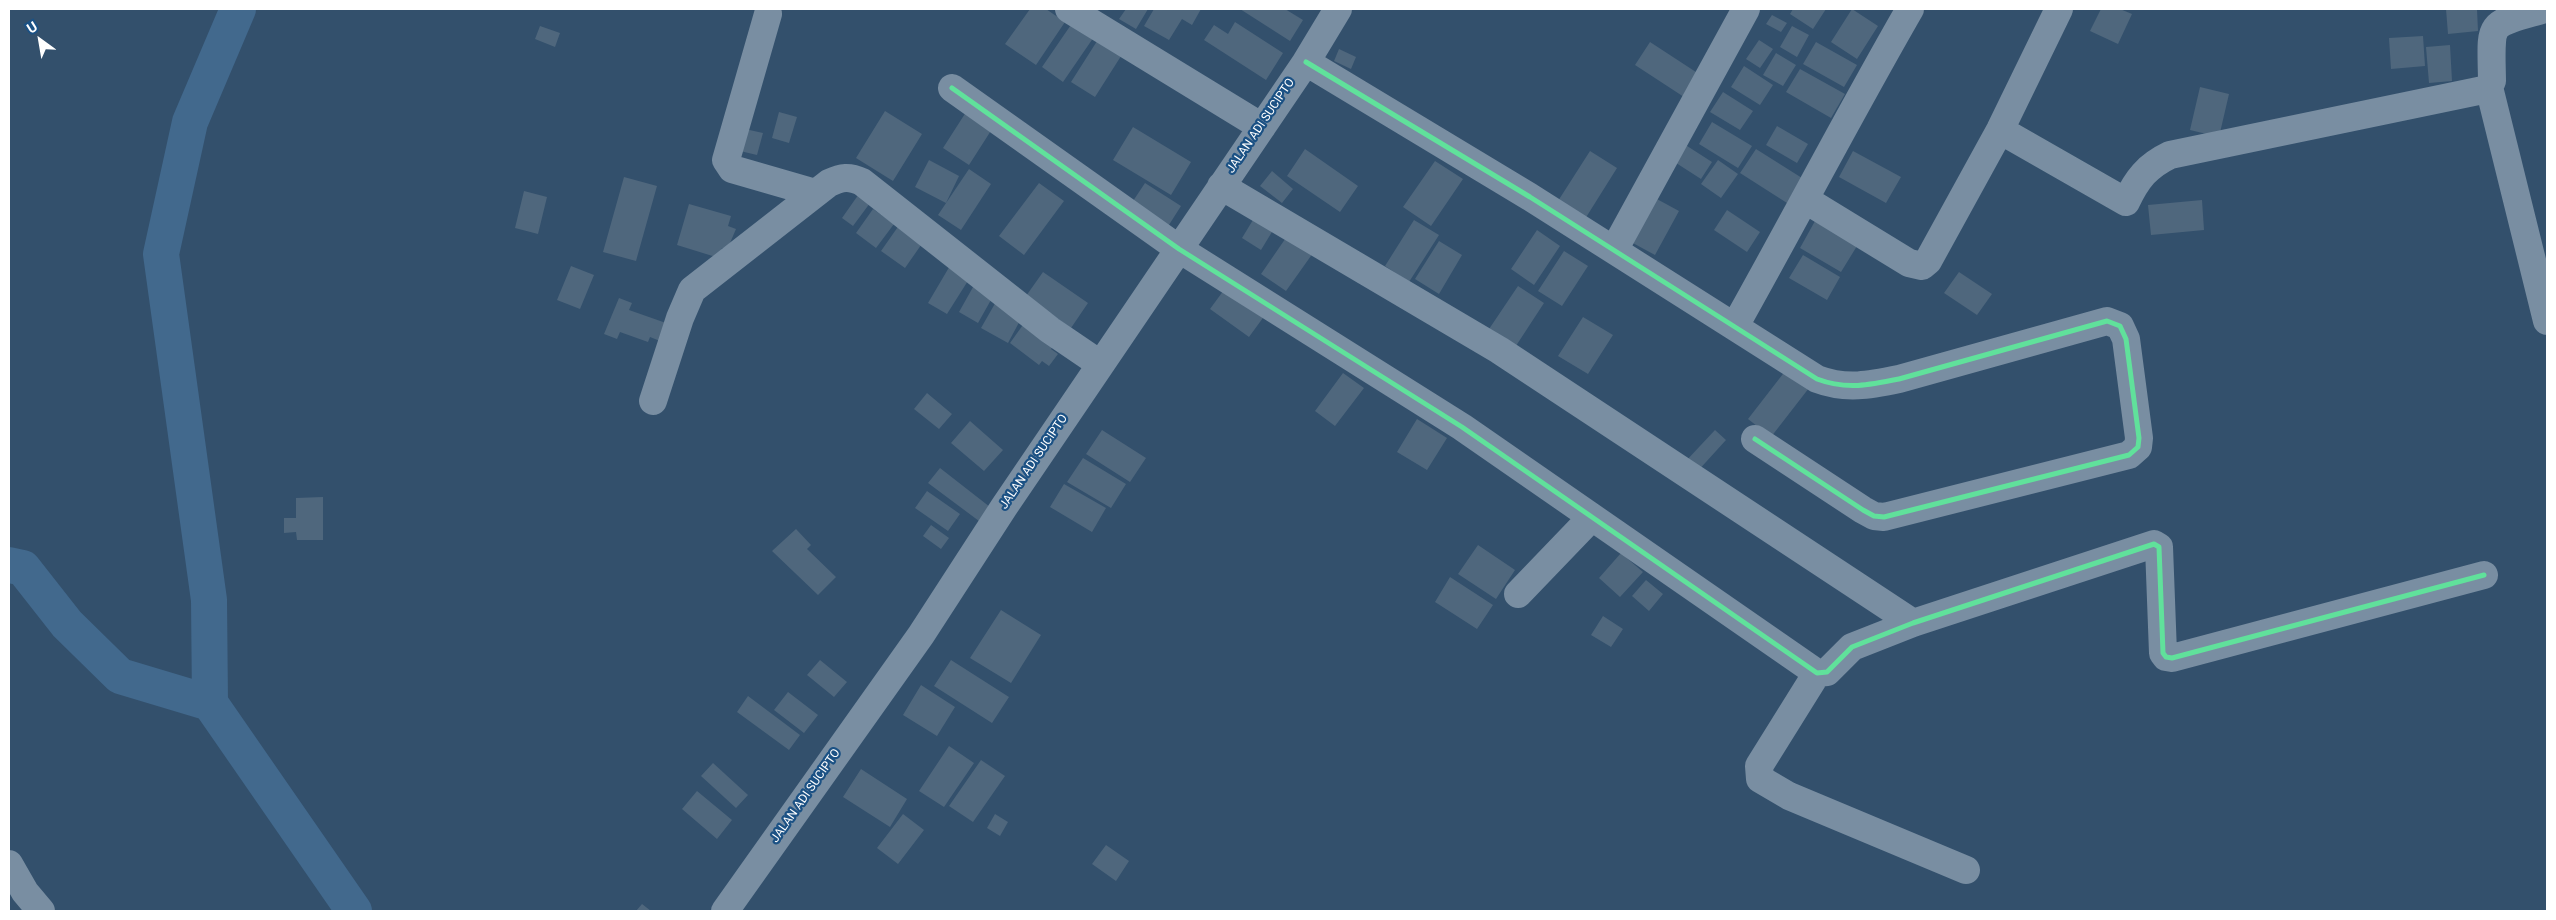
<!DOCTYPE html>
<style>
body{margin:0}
#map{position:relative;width:2556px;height:920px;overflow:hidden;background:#33506c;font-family:Roboto,sans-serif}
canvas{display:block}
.frame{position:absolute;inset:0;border:10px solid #fff;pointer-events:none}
.north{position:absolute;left:15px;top:15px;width:50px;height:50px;-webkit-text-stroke:4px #1b5184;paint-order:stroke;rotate:328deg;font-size:14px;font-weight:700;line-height:20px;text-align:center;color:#fff}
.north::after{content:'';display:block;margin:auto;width:18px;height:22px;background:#fff;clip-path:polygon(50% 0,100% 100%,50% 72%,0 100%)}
</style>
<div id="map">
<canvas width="2556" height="920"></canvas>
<div class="frame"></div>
<div class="north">U</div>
</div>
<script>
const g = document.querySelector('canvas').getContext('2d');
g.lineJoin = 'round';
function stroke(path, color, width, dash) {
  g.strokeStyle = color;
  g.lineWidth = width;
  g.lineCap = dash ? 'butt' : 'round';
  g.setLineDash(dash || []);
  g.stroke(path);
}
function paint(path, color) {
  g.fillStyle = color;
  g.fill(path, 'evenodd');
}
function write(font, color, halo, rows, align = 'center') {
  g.font = font + ' Roboto,sans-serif';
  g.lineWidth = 4.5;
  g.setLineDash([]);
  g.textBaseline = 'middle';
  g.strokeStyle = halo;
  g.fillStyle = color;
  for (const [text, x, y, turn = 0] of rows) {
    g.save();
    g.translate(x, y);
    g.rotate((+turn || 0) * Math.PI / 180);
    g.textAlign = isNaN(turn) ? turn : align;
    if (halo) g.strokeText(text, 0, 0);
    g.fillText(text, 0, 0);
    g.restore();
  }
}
const river = new Path2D(`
 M 238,9 L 190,122 L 161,254 L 209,600 L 210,703 L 354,911
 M 9,565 L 23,568 L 67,624 L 120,676 L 210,703`);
const building = new Path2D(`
 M 1030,9 L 1046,9 L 1065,22 L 1036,65 L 1005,44 Z
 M 1126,9 L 1148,9 L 1136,29 L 1119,19 Z
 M 1154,9 L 1201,9 L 1192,25 L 1182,19 L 1169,40 L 1144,26 Z
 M 1240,9 L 1285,9 L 1303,20 L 1290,41 Z
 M 1793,9 L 1826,9 L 1813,29 L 1790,14 Z
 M 1852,9 L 1878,26 L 1857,59 L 1831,42 Z
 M 2101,9 L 2120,9 L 2132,14 L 2118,44 L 2090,31 Z
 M 2446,9 L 2477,9 L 2478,31 L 2448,34 Z
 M 1772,15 L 1787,23 L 1781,32 L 1766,24 Z
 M 1077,16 L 1098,31 L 1063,82 L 1042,67 Z
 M 1235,22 L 1283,53 L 1266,80 L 1204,40 L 1214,25 L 1228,34 Z
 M 540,26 L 560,33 L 555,47 L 535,39 Z
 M 1792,26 L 1809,35 L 1797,57 L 1780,47 Z
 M 2423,36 L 2425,66 L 2391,69 L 2389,38 Z
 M 1099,38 L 1123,53 L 1095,97 L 1071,82 Z
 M 1759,40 L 1773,49 L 1760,68 L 1746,59 Z
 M 1650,42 L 1699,74 L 1684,97 L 1635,65 Z
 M 1816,42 L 1857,65 L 1844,87 L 1803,64 Z
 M 2450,45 L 2452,81 L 2429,83 L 2426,47 Z
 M 1339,49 L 1356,57 L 1351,69 L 1334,61 Z
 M 1776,53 L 1796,65 L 1783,86 L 1763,75 Z
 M 1744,66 L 1773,85 L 1760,105 L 1731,87 Z
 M 1800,69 L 1845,94 L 1831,118 L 1786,92 Z
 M 2200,87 L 2229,94 L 2219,137 L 2190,130 Z
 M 1723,92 L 1753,111 L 1740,130 L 1710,112 Z
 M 968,109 L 994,126 L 969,165 L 943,148 Z
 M 885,111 L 922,134 L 893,181 L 856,158 Z
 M 779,112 L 797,117 L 789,143 L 772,138 Z
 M 1712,122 L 1752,146 L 1738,168 L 1699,144 Z
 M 1777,126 L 1808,144 L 1797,163 L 1766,145 Z
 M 1133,127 L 1191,162 L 1171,195 L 1113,160 Z
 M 745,129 L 763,133 L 757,155 L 740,151 Z
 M 1684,144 L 1712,162 L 1701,179 L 1673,161 Z
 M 1305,149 L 1358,186 L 1340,212 L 1287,176 Z
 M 1756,149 L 1802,178 L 1787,203 L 1740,173 Z
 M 1590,151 L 1617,168 L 1585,219 L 1558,201 Z
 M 1853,151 L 1901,177 L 1886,203 L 1839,177 Z
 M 929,160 L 959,176 L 946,203 L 915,187 Z
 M 1718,160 L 1738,174 L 1721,198 L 1701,184 Z
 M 1435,161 L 1463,179 L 1431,226 L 1403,207 Z
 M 969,169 L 991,184 L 961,230 L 938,215 Z
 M 1272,171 L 1293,189 L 1282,203 L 1260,186 Z
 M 624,177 L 657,186 L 636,261 L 603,252 Z
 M 1039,183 L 1064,201 L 1024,255 L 999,236 Z
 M 1145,183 L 1181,206 L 1167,228 L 1131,204 Z
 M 524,191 L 547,197 L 538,234 L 515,228 Z
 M 861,191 L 873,199 L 853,226 L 842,218 Z
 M 1655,198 L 1679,211 L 1655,255 L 1631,242 Z
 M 2202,200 L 2204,230 L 2151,235 L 2148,205 Z
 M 689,204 L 731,216 L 728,226 L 736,229 L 727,250 L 722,248 L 719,258 L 677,245 Z
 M 873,209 L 894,224 L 876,248 L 856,233 Z
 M 1259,210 L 1278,222 L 1261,250 L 1242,238 Z
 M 1727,210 L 1760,232 L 1747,252 L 1714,230 Z
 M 1414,220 L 1439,235 L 1409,282 L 1385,266 Z
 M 902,221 L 926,238 L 905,268 L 881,251 Z
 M 1815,221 L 1857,246 L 1841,272 L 1800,248 Z
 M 1292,229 L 1318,246 L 1286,291 L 1261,274 Z
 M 1537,230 L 1560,246 L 1534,285 L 1511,269 Z
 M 1439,241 L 1462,255 L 1439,294 L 1415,279 Z
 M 1564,251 L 1588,266 L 1562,306 L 1538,291 Z
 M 1803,255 L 1840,277 L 1827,300 L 1789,278 Z
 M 951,264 L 971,276 L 947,314 L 928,303 Z
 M 571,266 L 594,275 L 580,309 L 557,300 Z
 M 1043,272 L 1088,303 L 1071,328 L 1026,296 Z
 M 1959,272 L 1992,294 L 1977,315 L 1944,293 Z
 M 977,280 L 996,291 L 978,323 L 959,312 Z
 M 1229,283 L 1268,311 L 1249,337 L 1210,309 Z
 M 1518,286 L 1544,303 L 1512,352 L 1485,335 Z
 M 619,298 L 632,303 L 629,310 L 666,323 L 660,341 L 650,337 L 648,342 L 620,332 L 617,339 L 604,334 Z
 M 997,300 L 1023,315 L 1008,343 L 981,328 Z
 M 1583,317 L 1613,335 L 1588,374 L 1558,356 Z
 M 1025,322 L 1055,344 L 1051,349 L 1058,354 L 1049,366 L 1042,361 L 1039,365 L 1010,343 Z
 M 1786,370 L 1809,388 L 1771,437 L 1748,419 Z
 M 1343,373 L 1364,388 L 1335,426 L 1315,411 Z
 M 927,393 L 952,414 L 939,429 L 914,409 Z
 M 1417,419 L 1447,438 L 1427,470 L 1397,452 Z
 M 970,421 L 1003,450 L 984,471 L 951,443 Z
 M 1102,430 L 1146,458 L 1130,482 L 1086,454 Z
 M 1715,430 L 1726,440 L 1696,473 L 1685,462 Z
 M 1083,458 L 1126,484 L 1111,508 L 1067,482 Z
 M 940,468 L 990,507 L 979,521 L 928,483 Z
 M 1064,484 L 1106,508 L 1092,532 L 1050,507 Z
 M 927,491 L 960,514 L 948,531 L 915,508 Z
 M 323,497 L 323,540 L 297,540 L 296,532 L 284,533 L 284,518 L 296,518 L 296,498 Z
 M 931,525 L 949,538 L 941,549 L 923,536 Z
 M 796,529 L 811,545 L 807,549 L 836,577 L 818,595 L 772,551 Z
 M 1478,545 L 1515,570 L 1496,599 L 1458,574 Z
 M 1621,553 L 1643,572 L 1620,597 L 1599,578 Z
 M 1450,577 L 1493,605 L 1477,629 L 1435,602 Z
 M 1646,580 L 1663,594 L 1649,611 L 1632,596 Z
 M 1001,610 L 1041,635 L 1011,683 L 970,658 Z
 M 1603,616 L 1623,629 L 1611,647 L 1591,635 Z
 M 820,660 L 847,682 L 834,697 L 807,675 Z
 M 951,660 L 1009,697 L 992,723 L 934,686 Z
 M 921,685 L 955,707 L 937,736 L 903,715 Z
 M 788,692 L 818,715 L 804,733 L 774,710 Z
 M 748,696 L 800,735 L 789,750 L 737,712 Z
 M 949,746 L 974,763 L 944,807 L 919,791 Z
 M 981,760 L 1005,776 L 973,822 L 949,806 Z
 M 713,763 L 748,795 L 736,808 L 701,776 Z
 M 861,769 L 907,799 L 890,827 L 843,797 Z
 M 697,791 L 732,820 L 717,839 L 682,809 Z
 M 903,814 L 924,830 L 898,864 L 877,848 Z
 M 995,814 L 1008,822 L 1000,836 L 987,828 Z
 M 1106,845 L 1129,861 L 1116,881 L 1092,864 Z
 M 642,904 L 651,911 L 636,911 Z`);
const minor = new Path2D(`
 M 1069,9 L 1262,127
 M 768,14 L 726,160 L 732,169 L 815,193
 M 1306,62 L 1530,197 L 1817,379 C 1846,390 1870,385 1899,379 L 2107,321 L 2120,326 L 2126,339 L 2139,438 L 2138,447 L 2129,455 L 1884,517 L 1874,516 L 1863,510 L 1755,439
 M 2489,87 L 2547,321
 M 952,88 L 1179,249 L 1462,427 L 1817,673 L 1827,672 L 1852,647 L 1913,623 L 2154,544 L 2159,547 L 2163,653 L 2166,657 L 2172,658 L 2484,575
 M 2000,130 L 2126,202 C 2137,179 2147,166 2170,155 L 2483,90 L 2489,87 L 2492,81 C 2491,19 2486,26 2545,9
 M 1221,186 L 1499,350 L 1913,623
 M 1806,200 L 1909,263 L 1922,266 L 1928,261 L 2000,130 L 2059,9
 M 1614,250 L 1746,9
 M 1735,326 C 1794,221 1850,113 1910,9
 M 653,401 L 680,318 L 692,290 L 829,183 C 842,177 849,176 862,182 L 1050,330 L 1100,364
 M 1518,594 L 1592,517
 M 1817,673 L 1759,766 L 1760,779 L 1789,796 L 1966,870
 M 9,864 L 25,892 L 41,911
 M 725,911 L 921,635 L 1004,507 L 1306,62 L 1338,9`);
const cycleway = new Path2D(`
 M 1306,62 L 1530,197 L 1817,379 C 1846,390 1870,385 1899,379 L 2107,321 L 2120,326 L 2126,339 L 2139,438 L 2138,447 L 2129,455 L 1884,517 L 1874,516 L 1863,510 L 1755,439
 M 952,88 L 1179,249 L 1462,427 L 1817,673 L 1827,672 L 1852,647 L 1913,623 L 2154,544 L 2159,547 L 2163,653 L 2166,657 L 2172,658 L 2484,575`);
const streetNames = [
 ["JALAN ADI SUCIPTO",1261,126,-56],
 ["JALAN ADI SUCIPTO",1034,462,-56],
 ["JALAN ADI SUCIPTO",806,796,-55]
];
stroke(river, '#42698d', 36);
paint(building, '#4f677d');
stroke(minor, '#798ea2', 28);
stroke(cycleway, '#60e19b', 5);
write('12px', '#fff', '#1b5184', streetNames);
</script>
